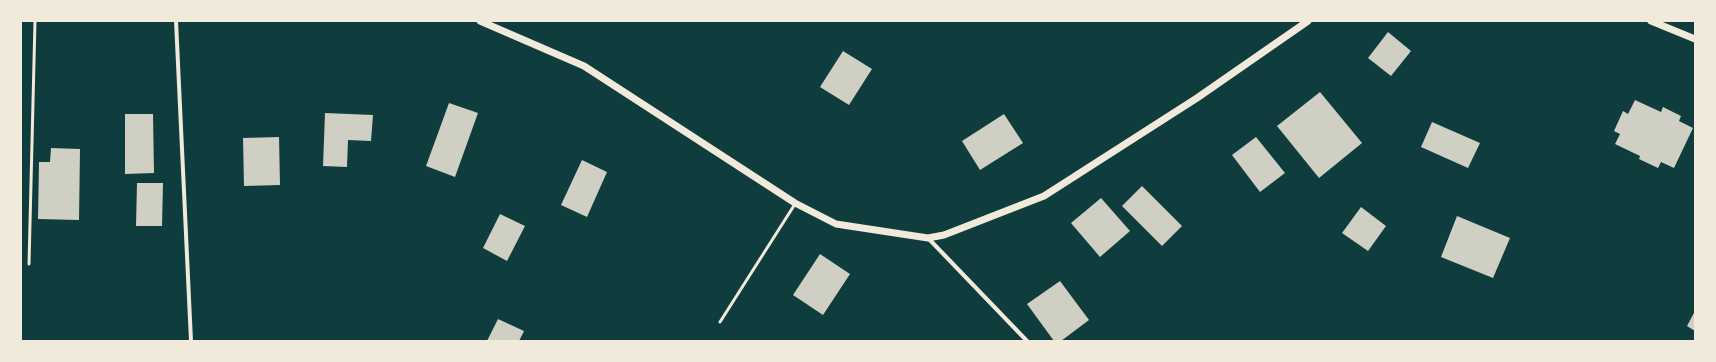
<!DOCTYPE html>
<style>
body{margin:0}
#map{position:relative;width:1716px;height:362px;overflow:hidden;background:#0f3d3e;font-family:"IBM Plex Sans",sans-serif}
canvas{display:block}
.frame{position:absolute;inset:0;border:22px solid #f1e9da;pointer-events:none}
</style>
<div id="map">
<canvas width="1716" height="362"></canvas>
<div class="frame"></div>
</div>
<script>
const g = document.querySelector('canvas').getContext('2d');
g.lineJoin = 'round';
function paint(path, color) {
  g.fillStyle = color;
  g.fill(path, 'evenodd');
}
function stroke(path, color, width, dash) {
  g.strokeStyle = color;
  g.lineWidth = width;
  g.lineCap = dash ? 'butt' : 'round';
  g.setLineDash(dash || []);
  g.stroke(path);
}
const building = new Path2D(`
 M 1388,32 L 1411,51 L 1391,76 L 1368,58 Z
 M 843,51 L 872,69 L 849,105 L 820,87 Z
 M 1320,92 L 1362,143 L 1319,178 L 1277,126 Z
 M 1635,100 L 1661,112 L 1663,107 L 1681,116 L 1679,121 L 1693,128 L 1674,168 L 1661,162 L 1658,168 L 1639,159 L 1640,156 L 1615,144 L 1620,134 L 1614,131 L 1623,111 L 1628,114 Z
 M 449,103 L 478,113 L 455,177 L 426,166 Z
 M 325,113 L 373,115 L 371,141 L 348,140 L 347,167 L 323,166 Z
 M 125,114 L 153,114 L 154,173 L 125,174 Z
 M 1004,114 L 1023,143 L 980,170 L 962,141 Z
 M 1432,122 L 1480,143 L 1468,168 L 1421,147 Z
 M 279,137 L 280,185 L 244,186 L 243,138 Z
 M 1256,137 L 1285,173 L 1260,192 L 1232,155 Z
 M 51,148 L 80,149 L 79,220 L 38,219 L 39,162 L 50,162 Z
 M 582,160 L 607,172 L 587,217 L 561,205 Z
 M 137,183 L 163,183 L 162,226 L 136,226 Z
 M 1142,186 L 1182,226 L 1162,246 L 1122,206 Z
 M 1101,198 L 1130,231 L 1100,257 L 1071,223 Z
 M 1361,207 L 1386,226 L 1368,251 L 1342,233 Z
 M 500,214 L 525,226 L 507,261 L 483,248 Z
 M 1457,216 L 1510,238 L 1493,278 L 1441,257 Z
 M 820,254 L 850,274 L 823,315 L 793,295 Z
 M 1060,281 L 1089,320 L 1061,341 L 1054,341 L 1027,304 Z
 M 1695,311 L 1695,331 L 1687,326 Z
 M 498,319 L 524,331 L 519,341 L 487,341 Z`);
const service = new Path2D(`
 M 29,264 L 35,21
 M 720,322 L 795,204`);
const minor = new Path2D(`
 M 176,21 L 191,341
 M 928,238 L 1027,341`);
const tertiary = new Path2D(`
 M 480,21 L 584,66 L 795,203 L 836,224 L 928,238 L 944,235 L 1044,196 L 1197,98 L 1308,21
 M 1651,21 L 1695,39`);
paint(building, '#cfcfc3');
stroke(service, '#f1e9da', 3);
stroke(minor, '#f1e9da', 4);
stroke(tertiary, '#f1e9da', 7);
</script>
